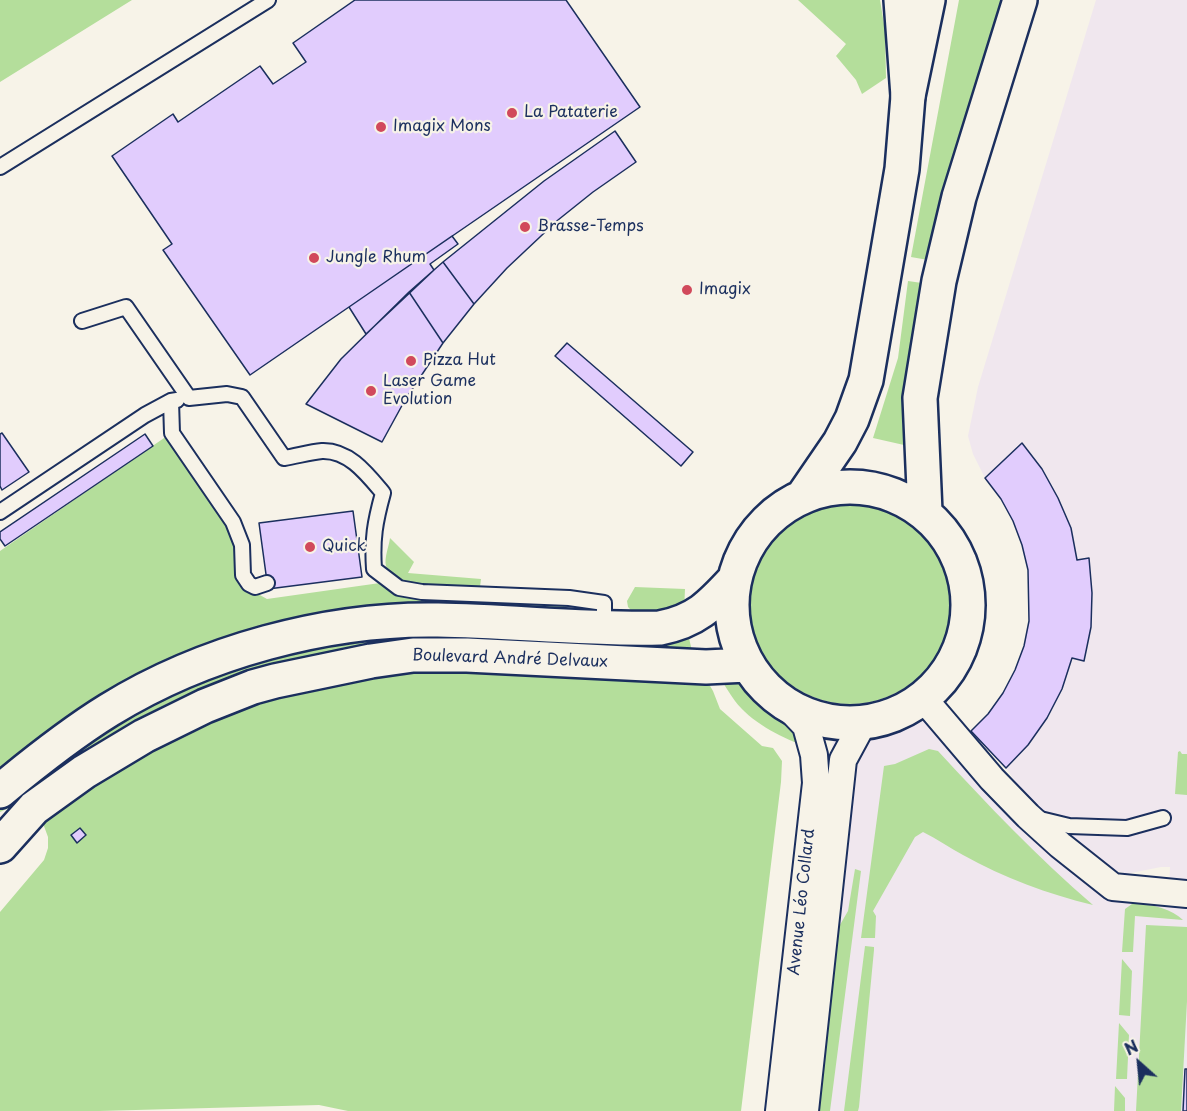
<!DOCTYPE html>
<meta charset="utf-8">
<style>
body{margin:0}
#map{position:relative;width:1187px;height:1111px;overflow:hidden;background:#f7f3e8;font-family:"Playpen Sans",sans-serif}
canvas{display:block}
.north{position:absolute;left:1109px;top:1033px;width:60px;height:60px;-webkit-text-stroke:4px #f7f3e8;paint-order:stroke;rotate:333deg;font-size:16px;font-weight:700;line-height:24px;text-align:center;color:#1b2f5e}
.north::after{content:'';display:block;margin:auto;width:21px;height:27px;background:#1b2f5e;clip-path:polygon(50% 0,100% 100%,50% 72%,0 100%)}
</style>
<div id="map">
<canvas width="1187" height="1111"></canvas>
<div class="north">N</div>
</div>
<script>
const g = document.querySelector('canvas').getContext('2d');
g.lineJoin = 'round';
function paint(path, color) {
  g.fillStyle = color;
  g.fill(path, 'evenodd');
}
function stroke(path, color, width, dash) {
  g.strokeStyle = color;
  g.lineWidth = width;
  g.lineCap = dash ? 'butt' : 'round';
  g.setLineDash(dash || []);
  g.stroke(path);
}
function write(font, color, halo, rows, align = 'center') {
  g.font = font + ' "Playpen Sans",sans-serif';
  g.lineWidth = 4.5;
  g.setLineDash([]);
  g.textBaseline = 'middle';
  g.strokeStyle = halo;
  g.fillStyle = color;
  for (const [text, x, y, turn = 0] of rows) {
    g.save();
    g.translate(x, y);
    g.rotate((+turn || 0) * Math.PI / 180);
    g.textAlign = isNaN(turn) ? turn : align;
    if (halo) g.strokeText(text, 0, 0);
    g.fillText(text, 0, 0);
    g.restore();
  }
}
const built = new Path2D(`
 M 1096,0 L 1187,0 L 1187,1111 L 792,1111 L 835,722 L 863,723 L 894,714 L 923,698 L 992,779 L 1028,816 L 1060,845 L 1113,887 L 1169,893 L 1170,867 L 1161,867 L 1126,874 L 1093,861 L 1065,839 L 1035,810 L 1006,768 L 971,731 L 988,714 L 1003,693 L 1015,670 L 1024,646 L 1029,621 L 1028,570 L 1022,545 L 1013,521 L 1001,499 L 985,478 L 973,454 L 968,436 L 978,387 Z`);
const green = new Path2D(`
 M 0,0 L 132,0 L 0,82 Z
 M 798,0 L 880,0 L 885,30 L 886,78 L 862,94 L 856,80 L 836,56 L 846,44 Z
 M 959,0 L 1001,0 L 971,98 L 928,260 L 911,257 Z
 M 908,281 L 922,283 L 902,414 L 904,445 L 873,438 L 898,358 Z
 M 167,436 L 233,530 L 236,555 L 249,589 L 267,599 L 380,583 L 399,595 L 413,599 L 426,600 L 426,605 L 270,635 L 0,782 L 0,551 Z
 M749 603a101 101 0 1 1 202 0a101 101 0 1 1-202 0Z
 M 390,538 L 414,562 L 408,573 L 481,579 L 480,587 C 458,586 394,591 386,566 C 384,558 389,546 390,538 Z
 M 635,587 L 685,589 L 684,612 L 633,612 L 628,607 L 627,601 Z
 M 471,600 L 559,604 L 578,612 L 442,607 L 454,601 Z
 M 687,630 L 694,659 L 398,651 L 52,776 L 13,806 L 0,812 L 0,801 L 164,688 L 335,635 Z
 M 372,667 L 703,674 L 713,691 L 720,709 L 762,746 L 773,748 L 782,761 L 781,782 L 741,1111 L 348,1111 L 319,1105 L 99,1111 L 0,1111 L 0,912 L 44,860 L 48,848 L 48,837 L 41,818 L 207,712 Z
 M 719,676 L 730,677 L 776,711 L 795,731 L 803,745 C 779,737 750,721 735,701 C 729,693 724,684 719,676 Z
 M 929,749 L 938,751 C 987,804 1038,858 1093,905 C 1048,894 1004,878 963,855 C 950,848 937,839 923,832 L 915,837 L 873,911 L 876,916 L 875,938 L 861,938 L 884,766 L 895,764 Z
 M 1180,751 L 1182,754 L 1187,754 L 1187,795 L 1175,794 L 1178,752 Z
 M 855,869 L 861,871 L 830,1111 L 812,1111 L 837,930 L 848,911 Z
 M 1132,904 C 1149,903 1171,908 1183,920 L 1135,916 L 1133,952 L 1122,952 L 1125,909 Z
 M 1146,925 L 1187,927 L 1187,1001 L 1181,1111 L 1136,1111 Z
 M 865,946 L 874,947 L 874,950 L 859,1107 L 858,1111 L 844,1111 Z
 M 1122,959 L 1132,971 L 1130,1016 L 1119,1015 Z
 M 1119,1023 L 1129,1035 L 1127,1079 L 1116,1079 Z
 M 1115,1086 L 1125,1098 L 1125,1111 L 1114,1111 Z`);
const building = new Path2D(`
 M 355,0 L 566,0 L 640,107 L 250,375 L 163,250 L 172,244 L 112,156 L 173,114 L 178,122 L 260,66 L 273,84 L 306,62 L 293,43 Z
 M 615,131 L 636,162 L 593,192 L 558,220 L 507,268 L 474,304 L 443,262 L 544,181 Z
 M 452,236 L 458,244 L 430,264 L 434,270 L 366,334 L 349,307 Z
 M 443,262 L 474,304 L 443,343 L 409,292 Z
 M 409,292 L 443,343 L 405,400 L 382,442 L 306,404 L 341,359 Z
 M 567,343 L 693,452 L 681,466 L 555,356 Z
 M 2,433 L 29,472 L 2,490 L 0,486 L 0,434 Z
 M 145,434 L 153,446 L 5,546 L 0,539 L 0,532 Z
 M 1022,443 L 1042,469 L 1058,498 L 1071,528 L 1077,560 L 1089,558 L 1092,593 L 1091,627 L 1084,661 L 1072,658 L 1062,689 L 1047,718 L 1028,745 L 1006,768 L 971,731 L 988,714 L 1003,693 L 1015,670 L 1024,646 L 1029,621 L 1028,570 L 1022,545 L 1013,521 L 1001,499 L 985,478 Z
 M 353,511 L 362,577 L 268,589 L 259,523 Z
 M 80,828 L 86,835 L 77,843 L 71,835 Z
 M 1185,1069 L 1187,1069 L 1187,1111 L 1183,1111 Z`);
const lane = new Path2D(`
 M 0,167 L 268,0
 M 82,321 L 126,307 L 189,398 L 227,394 L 242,397 L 284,458 C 297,456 310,452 322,451 C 349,450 367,474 383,493 C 375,522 372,539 374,569 L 399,588 L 422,592 L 569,598 L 604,603 L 604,627
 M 171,401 L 172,433 L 233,522 L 242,545 L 243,575 L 249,584 L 255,587 L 267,583
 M 0,512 L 145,415 L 171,401 L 177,400
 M 1036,818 L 1069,826 L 1127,828 L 1163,818`);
const street = new Path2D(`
 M 923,698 L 992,779 L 1028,816 L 1060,845 L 1113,887 L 1187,894
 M 779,1111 L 816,783 L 814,755 L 806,726 L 784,703
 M 805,1111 L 843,760 L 863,723`);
const secondary = new Path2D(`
 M732 605a118 118 0 1 1 236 0a118 118 0 1 1-236 0Z
 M 803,496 L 840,442 L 852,419 L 866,380 L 902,169 L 908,96 L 928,0
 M 925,512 L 920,398 L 939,281 L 959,197 L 1020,0
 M 0,791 C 35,762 70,734 109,710 C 203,652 327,618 438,620 C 512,621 586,630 660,628 C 696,621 710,606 734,580
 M 0,846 L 34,808 L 84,772 L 144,736 L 205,706 L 253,687 L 275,681 L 371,661 L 413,655 L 467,655 L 706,667 L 747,665`);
const highway = new Path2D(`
 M 901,0 L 908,96`);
const markers = [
 [512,113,6,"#d1495b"],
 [381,127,6,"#d1495b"],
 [525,227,6,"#d1495b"],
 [314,258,6,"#d1495b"],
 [687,290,6,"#d1495b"],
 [411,361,6,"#d1495b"],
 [371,391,6,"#d1495b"],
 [310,547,6,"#d1495b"]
];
const poiNames = [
 ["La Pataterie",524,113],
 ["Imagix Mons",393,127],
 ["Brasse-Temps",537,227],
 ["Jungle Rhum",326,258],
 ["Imagix",699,290],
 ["Pizza Hut",423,361],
 ["Laser Game",383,382],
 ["Evolution",383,400],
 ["Quick",322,547]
];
const streetNames = [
 ["Boulevard André Delvaux",510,659,2],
 ["Avenue Léo Collard",802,902,-84]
];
paint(built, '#f0e7ee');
paint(green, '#b4de9b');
paint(building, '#e1ccfd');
stroke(building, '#1b2f5e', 1.5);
stroke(lane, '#1b2f5e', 18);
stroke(street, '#1b2f5e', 30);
stroke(secondary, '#1b2f5e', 38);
stroke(highway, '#1b2f5e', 38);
stroke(lane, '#f7f3e8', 14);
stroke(street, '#f7f3e8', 26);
stroke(secondary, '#f7f3e8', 33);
stroke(highway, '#f7f3e8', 33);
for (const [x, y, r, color] of markers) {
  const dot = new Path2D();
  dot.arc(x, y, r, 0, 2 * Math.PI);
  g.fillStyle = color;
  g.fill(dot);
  stroke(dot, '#f7f3e8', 2);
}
write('16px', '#1b2f5e', '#f7f3e8', poiNames, 'left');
write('16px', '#1b2f5e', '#f7f3e8', streetNames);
</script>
